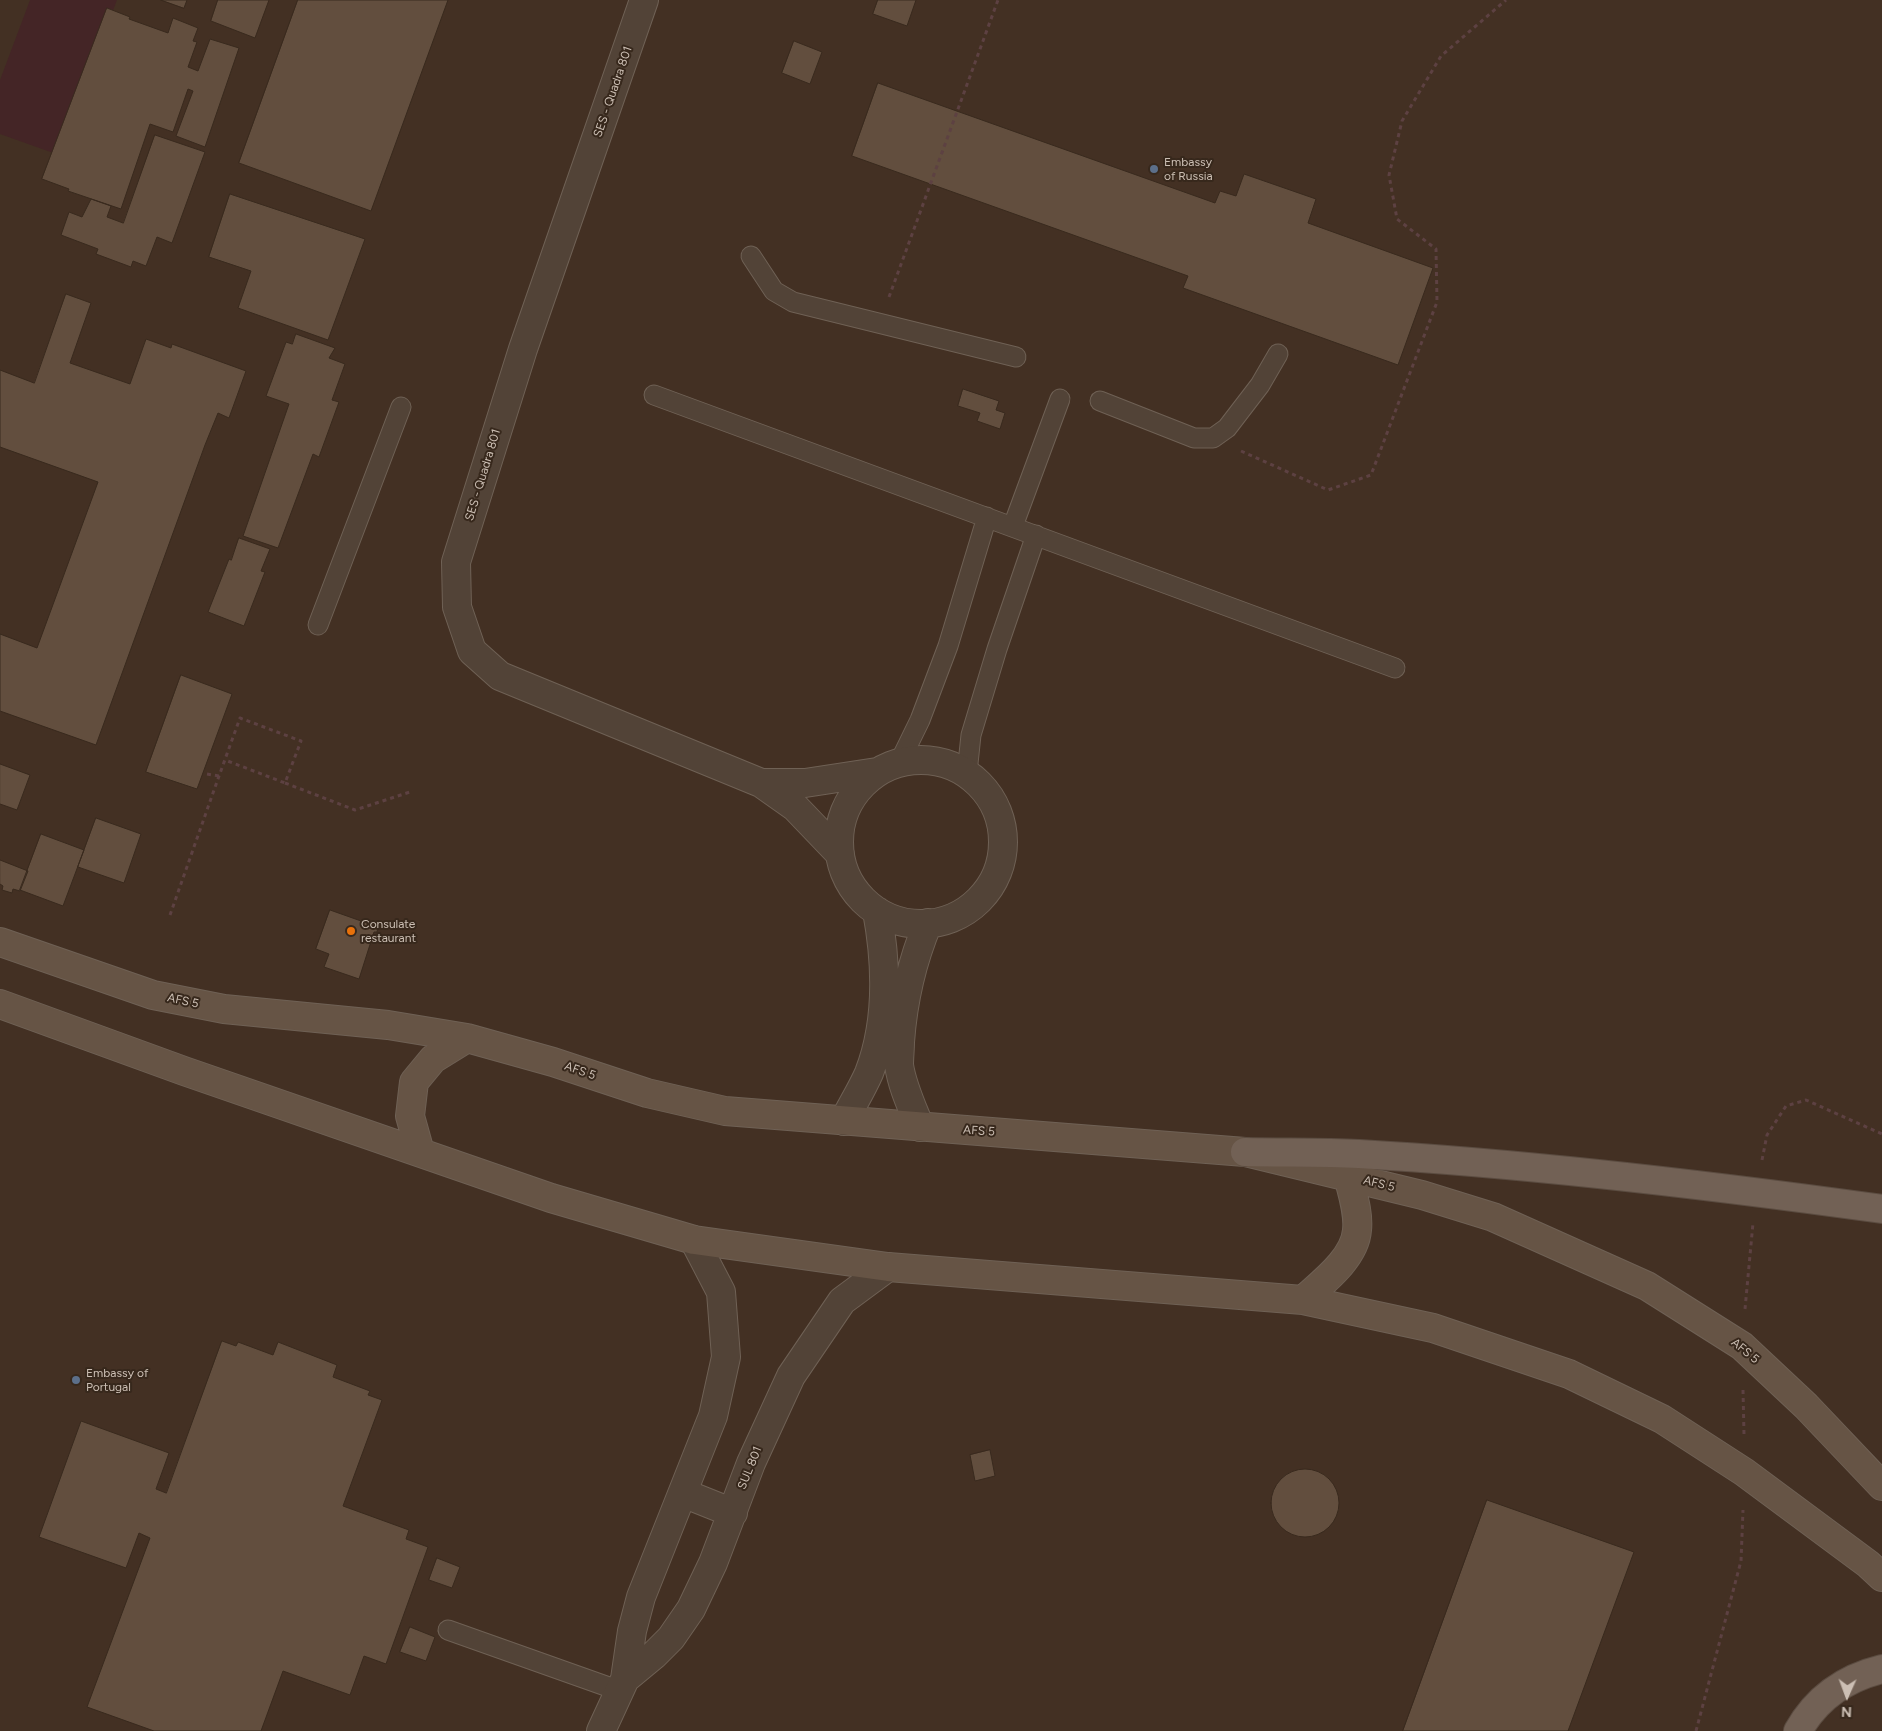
<!DOCTYPE html>
<style>
body{margin:0}
#map{position:relative;width:1882px;height:1731px;overflow:hidden;background:#433023;font-family:Figtree,sans-serif}
canvas{display:block}
.north{position:absolute;left:1822px;top:1671px;width:50px;height:50px;-webkit-text-stroke:4px #37281c;paint-order:stroke;rotate:182deg;font-size:14px;font-weight:700;line-height:20px;text-align:center;color:#ccbfb4}
.north::after{content:'';display:block;margin:auto;width:18px;height:22px;background:#ccbfb4;clip-path:polygon(50% 0,100% 100%,50% 72%,0 100%)}
</style>
<div id="map">
<canvas width="1882" height="1731"></canvas>
<div class="north">N</div>
</div>
<script>
const g = document.querySelector('canvas').getContext('2d');
g.lineJoin = 'round';
function paint(path, color) {
  g.fillStyle = color;
  g.fill(path, 'evenodd');
}
function stroke(path, color, width, dash) {
  g.strokeStyle = color;
  g.lineWidth = width;
  g.lineCap = dash ? 'butt' : 'round';
  g.setLineDash(dash || []);
  g.stroke(path);
}
function write(font, color, halo, rows, align = 'center') {
  g.font = font + ' Figtree,sans-serif';
  g.lineWidth = 4;
  g.setLineDash([]);
  g.textBaseline = 'middle';
  g.strokeStyle = halo;
  g.fillStyle = color;
  for (const [text, x, y, turn = 0] of rows) {
    g.save();
    g.translate(x, y);
    g.rotate((+turn || 0) * Math.PI / 180);
    g.textAlign = isNaN(turn) ? turn : align;
    if (halo) g.strokeText(text, 0, 0);
    g.fillText(text, 0, 0);
    g.restore();
  }
}
const green = new Path2D(`
 M 30,0 L 117,0 L 59,155 L 0,134 L 0,80 Z`);
const building = new Path2D(`
 M 161,0 L 187,0 L 184,8 Z
 M 218,0 L 269,0 L 255,38 L 211,21 Z
 M 298,0 L 448,0 L 371,211 L 239,163 Z
 M 878,0 L 916,0 L 907,26 L 873,14 Z
 M 107,8 L 130,17 L 129,19 L 168,33 L 173,18 L 198,28 L 193,41 L 197,42 L 188,67 L 198,71 L 210,39 L 239,48 L 205,147 L 176,136 L 193,91 L 188,89 L 173,132 L 150,124 L 121,209 L 68,191 L 69,189 L 42,179 Z
 M 794,41 L 822,52 L 810,84 L 782,73 Z
 M 878,83 L 1215,203 L 1220,191 L 1236,196 L 1244,174 L 1316,199 L 1308,223 L 1433,268 L 1398,365 L 1183,288 L 1188,276 L 852,156 Z
 M 155,135 L 205,152 L 172,243 L 157,237 L 146,266 L 133,261 L 131,267 L 96,254 L 98,249 L 61,235 L 69,212 L 82,217 L 91,199 L 111,206 L 107,217 L 123,223 Z
 M 230,194 L 365,239 L 328,340 L 238,308 L 251,271 L 209,257 Z
 M 66,294 L 91,303 L 70,363 L 130,384 L 146,339 L 171,348 L 172,344 L 246,371 L 229,418 L 218,413 L 205,445 L 96,745 L 0,711 L 0,634 L 37,648 L 98,482 L 0,447 L 0,370 L 34,383 Z
 M 296,334 L 335,348 L 329,358 L 345,364 L 332,400 L 339,402 L 319,457 L 313,454 L 278,548 L 243,536 L 289,404 L 266,396 L 286,342 L 292,344 Z
 M 963,389 L 999,401 L 996,410 L 1005,413 L 1000,429 L 977,421 L 980,413 L 958,406 Z
 M 239,538 L 270,549 L 261,571 L 265,572 L 244,626 L 208,612 L 229,559 L 231,560 Z
 M 181,675 L 232,694 L 197,789 L 146,772 Z
 M 0,764 L 30,775 L 17,810 L 0,804 Z
 M 96,818 L 141,834 L 124,883 L 78,867 Z
 M 41,834 L 84,850 L 63,906 L 20,890 Z
 M 0,860 L 28,871 L 20,891 L 13,889 L 12,893 L 2,890 L 3,886 L 0,884 Z
 M 330,910 L 378,927 L 377,932 L 374,932 L 359,979 L 324,967 L 329,954 L 316,949 Z
 M 222,1341 L 236,1346 L 238,1342 L 273,1355 L 278,1342 L 337,1365 L 333,1377 L 370,1391 L 368,1395 L 382,1400 L 343,1506 L 409,1530 L 406,1539 L 428,1547 L 386,1664 L 364,1656 L 350,1695 L 283,1671 L 261,1731 L 154,1731 L 87,1707 L 150,1538 L 139,1533 L 126,1568 L 39,1537 L 81,1421 L 169,1453 L 156,1489 L 166,1493 Z
 M 990,1450 L 995,1476 L 975,1481 L 970,1455 Z
 M1271 1503a34 34 0 1 1 68 0a34 34 0 1 1-68 0Z
 M 1487,1500 L 1634,1552 L 1568,1731 L 1403,1731 Z
 M 437,1558 L 460,1567 L 452,1588 L 429,1580 Z
 M 410,1627 L 435,1637 L 426,1661 L 400,1652 Z`);
const path = new Path2D(`
 M 889,297 L 998,0
 M 1241,451 L 1328,490 L 1371,475 L 1437,302 L 1436,249 L 1397,219 L 1389,175 L 1402,121 L 1441,56 L 1506,0
 M 207,774 L 219,776
 M 285,783 L 355,810 L 413,791
 M 170,915 L 219,776 L 240,718 L 301,741 L 285,783 L 225,760
 M 1762,1160 L 1767,1135 L 1786,1106 L 1806,1100 L 1882,1134
 M 1745,1309 L 1753,1223
 M 1743,1390 L 1744,1434
 M 1696,1731 L 1741,1561 L 1743,1510`);
const service = new Path2D(`
 M 751,256 L 774,291 L 793,302 L 1016,357
 M 654,395 L 1395,668
 M 1100,401 L 1194,438 L 1213,438 L 1227,428 L 1260,385 L 1278,354
 M 1013,526 L 1060,399
 M 318,625 L 401,407
 M 899,763 L 920,720 L 948,646 L 987,517
 M 967,773 L 971,735 L 997,649 L 1036,535
 M 448,1630 L 620,1691`);
const tertiary = new Path2D(`
 M 644,0 L 523,349 L 456,562 L 457,607 L 472,651 L 500,676 L 761,783 L 795,807 L 840,854
 M839 842a82 82 0 1 1 164 0a82 82 0 1 1-164 0Z
 M 761,783 L 805,783 L 877,772
 M 844,1121 C 852,1105 862,1089 869,1073 C 889,1021 887,965 877,911
 M 920,1127 C 912,1107 902,1086 899,1065 C 899,1057 900,1049 900,1042 C 903,1000 912,961 928,923
 M 683,1493 L 733,1513
 M 625,1679 L 654,1655 L 671,1638 L 691,1609 L 713,1563 L 751,1463 L 791,1376 L 842,1301 L 888,1267
 M 601,1731 L 625,1679 L 632,1631 L 641,1597 L 713,1416 L 726,1357 L 721,1292 L 694,1240`);
const secondary = new Path2D(`
 M 0,942 L 153,995 L 224,1009 L 388,1025 L 467,1038 L 553,1062 L 647,1093 L 725,1111 L 1245,1152 L 1422,1195 L 1493,1217 L 1647,1286 L 1742,1346 L 1806,1406 L 1882,1486
 M 0,1004 L 184,1071 L 551,1198 L 694,1240 L 888,1267 L 1303,1300 L 1433,1328 L 1569,1374 L 1662,1419 L 1744,1472 L 1868,1564 L 1882,1577
 M 420,1152 L 410,1116 L 414,1082 L 433,1059 L 467,1038
 M 1303,1300 C 1323,1282 1355,1258 1357,1230 C 1359,1212 1352,1193 1348,1176`);
const primary = new Path2D(`
 M 1245,1152 C 1283,1153 1321,1152 1359,1154 C 1534,1164 1709,1185 1882,1209
 M 1798,1731 C 1817,1697 1845,1678 1882,1669`);
const markers = [
 [1154,169,5,"#5c6f8a"],
 [351,931,5,"#e8710a"],
 [76,1380,5,"#5c6f8a"]
];
const streetNames = [
 ["SES - Quadra 801",613,92,-71],
 ["SES - Quadra 801",483,475,-73],
 ["AFS 5",183,1001,12],
 ["AFS 5",580,1071,19],
 ["AFS 5",979,1131,4],
 ["AFS 5",1379,1184,14],
 ["AFS 5",1745,1351,39],
 ["SUL 801",750,1468,-68]
];
const poiNames = [
 ["Embassy",1164,162],
 ["of Russia",1164,176],
 ["Consulate",361,924],
 ["restaurant",361,938],
 ["Embassy of",86,1373],
 ["Portugal",86,1387]
];
paint(green, '#442526');
paint(building, '#624e3e');
stroke(building, '#392a1e', 1);
stroke(service, '#6f6155', 21);
stroke(tertiary, '#6f6155', 30);
stroke(secondary, '#6f6155', 30);
stroke(primary, '#5b4c41', 30);
stroke(path, '#5d4142', 3, [4, 4]);
stroke(service, '#524337', 19);
stroke(tertiary, '#524337', 28);
stroke(secondary, '#665445', 28);
stroke(primary, '#726155', 28);
for (const [x, y, r, color] of markers) {
  const dot = new Path2D();
  dot.arc(x, y, r, 0, 2 * Math.PI);
  g.fillStyle = color;
  g.fill(dot);
  stroke(dot, '#37281c', 2);
}
write('12px', '#ccbfb4', '#37281c', streetNames);
write('12px', '#ccbfb4', '#37281c', poiNames, 'left');
</script>
